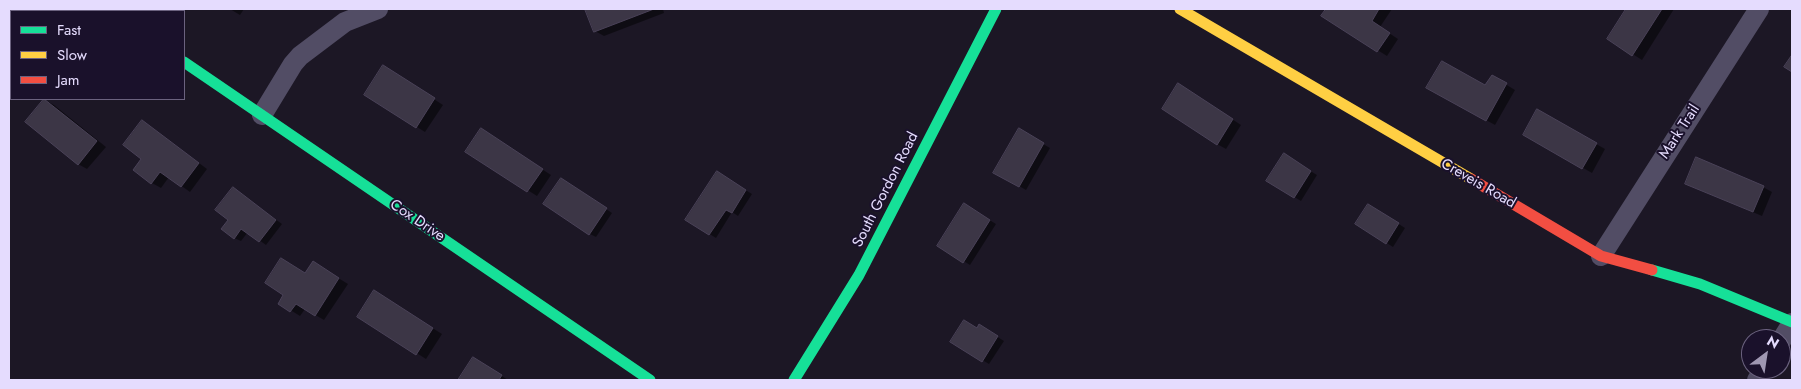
<!DOCTYPE html>
<style>
body{margin:0}
#map{position:relative;width:1801px;height:389px;overflow:hidden;background:#1c1725;font-family:Jost,sans-serif}
canvas{display:block}
.frame{position:absolute;inset:0;border:10px solid #e5dcfe;pointer-events:none}
.legend{position:absolute;left:10px;top:10px;width:175px;height:90px;box-sizing:border-box;background:#1a112b;border:1px solid #6b627f;margin:0;padding:6px 9px;list-style:none;font-size:15px;color:#e5dcfe}
.legend li{display:flex;align-items:center;gap:10px;height:25px}
.legend b{width:25px;border:1px solid #6b627f}
.north{position:absolute;left:1741px;top:329px;width:50px;height:50px;box-sizing:border-box;background:#1a112b;border:1px solid #6b627f;border-radius:50%;rotate:31deg;font-size:14px;font-weight:700;line-height:20px;text-align:center;color:#e5dcfe}
.north::after{content:'';display:block;margin:auto;width:18px;height:22px;background:#9f97b2;clip-path:polygon(50% 0,100% 100%,50% 72%,0 100%)}
</style>
<div id="map">
<canvas width="1801" height="389"></canvas>
<div class="frame"></div>
<ul class="legend">
<li><b style="height:6px;background:#16e098"></b>Fast</li>
<li><b style="height:6px;background:#ffcf43"></b>Slow</li>
<li><b style="height:6px;background:#f24e42"></b>Jam</li>
</ul>
<div class="north">N</div>
</div>
<script>
const g = document.querySelector('canvas').getContext('2d');
g.lineJoin = 'round';
function paint(path, color) {
  g.fillStyle = color;
  g.fill(path, 'evenodd');
}
function stroke(path, color, width, dash) {
  g.strokeStyle = color;
  g.lineWidth = width;
  g.lineCap = dash ? 'butt' : 'round';
  g.setLineDash(dash || []);
  g.stroke(path);
}
function write(font, color, halo, rows, align = 'center') {
  g.font = font + ' Jost,sans-serif';
  g.lineWidth = 4;
  g.setLineDash([]);
  g.textBaseline = 'middle';
  g.strokeStyle = halo;
  g.fillStyle = color;
  for (const [text, x, y, turn = 0] of rows) {
    g.save();
    g.translate(x, y);
    g.rotate((+turn || 0) * Math.PI / 180);
    g.textAlign = isNaN(turn) ? turn : align;
    if (halo) g.strokeText(text, 0, 0);
    g.fillText(text, 0, 0);
    g.restore();
  }
}
const shadow = new Path2D(`
 M 230,9 L 244,9 L 240,15 Z
 M 587,9 L 663,9 L 664,13 L 604,36 L 595,31 Z
 M 1328,9 L 1392,9 L 1380,27 L 1398,39 L 1387,56 L 1323,16 Z
 M 1628,9 L 1674,9 L 1642,60 L 1609,39 Z
 M 392,72 L 443,105 L 425,132 L 365,95 Z
 M 1492,76 L 1515,90 L 1495,125 L 1428,88 L 1486,87 Z
 M 1188,90 L 1241,125 L 1226,149 L 1217,144 Z
 M 45,100 L 54,105 L 106,147 L 87,169 L 78,164 L 27,121 Z
 M 1538,111 L 1605,149 L 1592,173 L 1524,134 Z
 M 143,121 L 207,169 L 190,192 L 169,177 L 161,188 L 152,183 L 143,158 Z
 M 1019,130 L 1050,148 L 1026,190 L 995,172 Z
 M 490,135 L 551,175 L 537,196 L 467,152 Z
 M 1284,155 L 1317,175 L 1301,201 L 1268,181 Z
 M 723,176 L 752,194 L 738,216 L 732,212 L 716,238 L 687,220 Z
 M 567,183 L 612,213 L 596,237 L 590,234 Z
 M 1687,184 L 1763,187 L 1772,192 L 1762,216 Z
 M 234,189 L 282,224 L 266,245 L 248,232 L 241,241 L 234,238 L 230,220 Z
 M 965,205 L 996,224 L 970,265 L 939,246 Z
 M 1369,205 L 1405,228 L 1393,247 L 1357,224 Z
 M 322,268 L 348,284 L 324,320 L 305,309 L 300,316 L 279,303 L 285,295 L 306,275 Z
 M 383,297 L 442,334 L 426,359 L 358,316 Z
 M 980,326 L 1004,341 L 989,364 L 952,342 L 978,329 Z
 M 474,358 L 480,362 L 508,380 L 460,380 Z`);
const building = new Path2D(`
 M 585,9 L 654,9 L 594,32 Z
 M 1326,9 L 1379,9 L 1372,21 L 1390,33 L 1377,52 L 1321,16 Z
 M 1626,9 L 1662,9 L 1632,56 L 1607,39 Z
 M 1792,55 L 1792,72 L 1784,67 Z
 M 1442,61 L 1485,85 L 1492,75 L 1507,83 L 1486,121 L 1426,88 Z
 M 383,65 L 435,98 L 416,128 L 364,95 Z
 M 1178,83 L 1233,119 L 1217,145 L 1162,109 Z
 M 44,99 L 97,141 L 78,165 L 25,122 Z
 M 1537,109 L 1597,143 L 1582,169 L 1523,135 Z
 M 142,120 L 199,163 L 181,187 L 160,172 L 151,184 L 133,170 L 141,159 L 123,145 Z
 M 481,128 L 543,169 L 527,192 L 465,152 Z
 M 1019,128 L 1044,143 L 1019,187 L 993,173 Z
 M 1284,153 L 1311,171 L 1294,198 L 1266,181 Z
 M 1696,157 L 1764,186 L 1753,212 L 1685,184 Z
 M 717,171 L 746,190 L 732,213 L 726,210 L 709,235 L 685,220 Z
 M 561,178 L 607,208 L 589,235 L 543,204 Z
 M 233,187 L 276,220 L 259,242 L 241,229 L 234,239 L 221,229 L 228,220 L 215,210 Z
 M 964,203 L 990,220 L 963,263 L 937,246 Z
 M 1368,204 L 1399,223 L 1386,244 L 1355,224 Z
 M 281,258 L 305,273 L 313,261 L 339,278 L 315,316 L 296,304 L 290,312 L 278,304 L 283,295 L 265,283 Z
 M 374,290 L 433,328 L 416,355 L 357,317 Z
 M 964,320 L 977,328 L 979,324 L 998,336 L 982,362 L 950,342 Z
 M 473,357 L 502,375 L 499,380 L 458,380 Z`);
const street = new Path2D(`
 M 105,9 L 109,11
 M 262,115 L 293,64 L 300,56 L 345,22 L 378,9
 M 1601,256 L 1759,9
 M 1781,341 L 1792,323
 M 1757,380 L 1764,369`);
const fast = new Path2D(`
 M 184,62 L 650,380
 M 1652,270 L 1700,284 L 1792,322
 M 794,380 L 859,275 L 996,9`);
const slow = new Path2D(`
 M 1180,9 L 1471,179`);
const jam = new Path2D(`
 M 1471,179 L 1601,256 L 1652,270`);
const streetNames = [
 ["Mark Trail",1680,132,-57],
 ["Creveis Road",1478,184,30],
 ["South Gordon Road",886,190,-63],
 ["Cox Drive",417,221,34]
];
paint(shadow, '#0007');
paint(building, '#3c3646');
stroke(building, '#4a4258', 1);
stroke(street, '#524d65', 20);
stroke(fast, '#16e098', 11);
stroke(slow, '#ffcf43', 11);
stroke(jam, '#f24e42', 11);
write('15px', '#e5dcfe', '#1a112b', streetNames);
</script>
